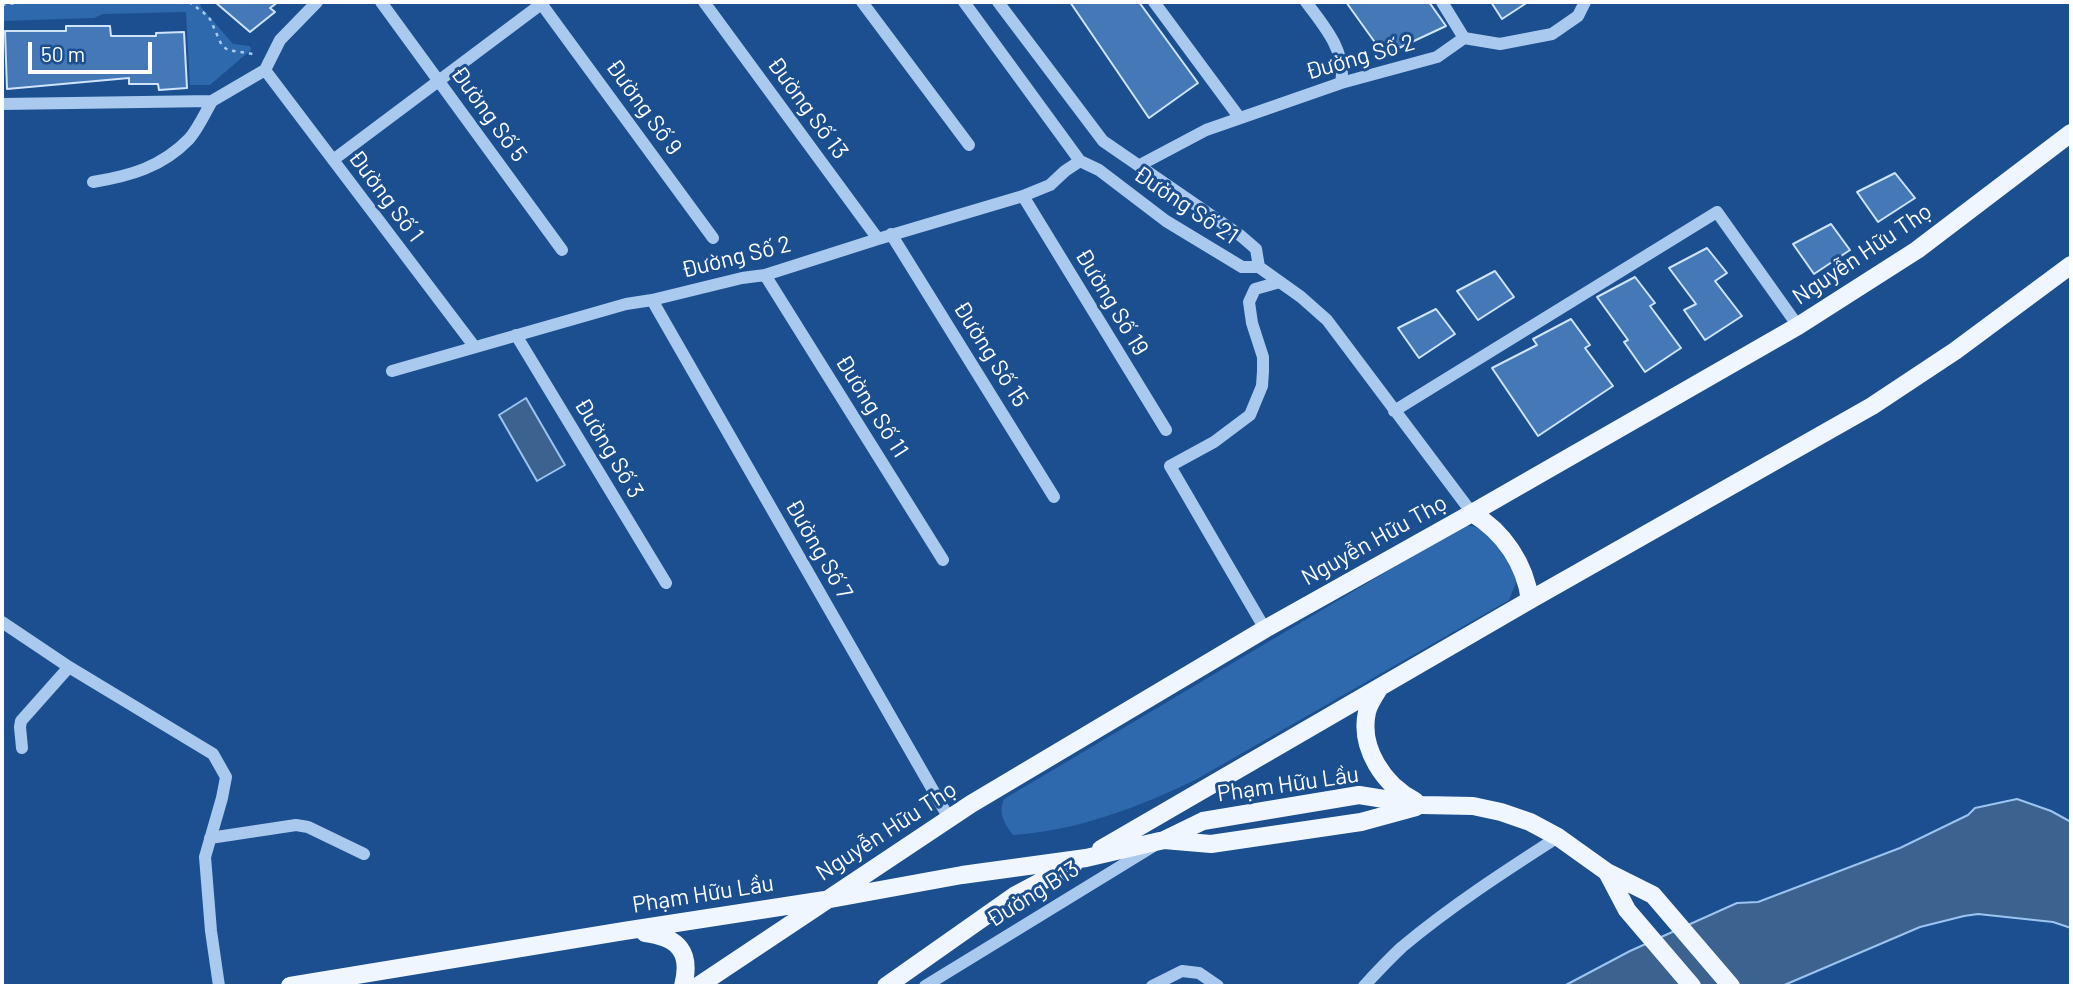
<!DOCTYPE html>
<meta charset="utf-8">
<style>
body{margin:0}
#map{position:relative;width:2073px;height:988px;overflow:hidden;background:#1b4f8f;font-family:Barlow,sans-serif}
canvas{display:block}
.frame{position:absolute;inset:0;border:4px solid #fff;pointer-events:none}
.scale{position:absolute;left:28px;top:42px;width:124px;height:32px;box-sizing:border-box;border:4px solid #fff;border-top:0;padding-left:9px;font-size:21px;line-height:24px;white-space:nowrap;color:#fff;-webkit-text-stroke:5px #1b4f8f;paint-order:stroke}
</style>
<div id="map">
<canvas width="2073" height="988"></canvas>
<div class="frame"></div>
<div class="scale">50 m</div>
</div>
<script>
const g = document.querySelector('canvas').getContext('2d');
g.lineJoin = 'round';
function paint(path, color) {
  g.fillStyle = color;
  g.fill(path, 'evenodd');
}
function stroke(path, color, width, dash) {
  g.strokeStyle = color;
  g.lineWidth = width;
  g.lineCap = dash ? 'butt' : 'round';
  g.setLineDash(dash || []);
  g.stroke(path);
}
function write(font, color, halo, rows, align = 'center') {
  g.font = font + ' Barlow,sans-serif';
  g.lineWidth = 6;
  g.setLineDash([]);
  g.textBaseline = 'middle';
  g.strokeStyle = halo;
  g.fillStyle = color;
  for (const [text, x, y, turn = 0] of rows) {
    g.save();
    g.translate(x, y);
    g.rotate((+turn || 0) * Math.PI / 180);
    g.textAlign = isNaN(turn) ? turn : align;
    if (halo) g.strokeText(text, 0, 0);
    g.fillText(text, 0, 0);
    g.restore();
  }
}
const green = new Path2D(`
 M 2,2 L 200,2 L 201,7 L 233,44 L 250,46 L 251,50 L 210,85 L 190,85 L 186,12 L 103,14 L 94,18 L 2,21 Z
 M 1465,525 L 1481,528 L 1494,541 L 1514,572 L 1516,582 L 1509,600 L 1197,779 C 1140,807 1076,831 1013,835 C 1004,823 998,813 1004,799 Z`);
const water = new Path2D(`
 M 526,398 L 565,465 L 537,481 L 499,415 Z
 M 2017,799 L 2051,811 L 2071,822 L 2071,928 L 2053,922 L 1978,914 L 1964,916 L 1920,927 L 1782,986 L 1564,986 L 1630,951 L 1737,903 L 1758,902 L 1900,848 L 1968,815 L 1975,808 Z`);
const building = new Path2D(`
 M 215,2 L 278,2 L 270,8 L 275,12 L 250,32 Z
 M 1070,2 L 1139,2 L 1198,83 L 1149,118 Z
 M 1346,2 L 1429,2 L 1446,26 L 1384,55 Z
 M 1491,2 L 1528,2 L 1502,19 Z
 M 66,26 L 110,26 L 111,36 L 156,36 L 156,33 L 184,32 L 187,88 L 159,90 L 158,84 L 129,84 L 129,78 L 7,89 L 5,31 L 66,31 Z
 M 1895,173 L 1915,198 L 1878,222 L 1857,192 Z
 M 1831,224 L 1850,250 L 1814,274 L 1793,244 Z
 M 1707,248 L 1727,273 L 1715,281 L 1742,316 L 1705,340 L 1684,310 L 1696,304 L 1669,268 Z
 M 1495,271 L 1514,297 L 1478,320 L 1457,291 Z
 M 1635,277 L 1655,303 L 1650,306 L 1681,348 L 1645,372 L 1624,342 L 1628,340 L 1597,297 Z
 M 1436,309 L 1455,334 L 1419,358 L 1398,328 Z
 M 1571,319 L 1590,345 L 1585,348 L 1613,386 L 1538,436 L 1492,368 L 1537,345 L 1533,339 Z`);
const path = new Path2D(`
 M 189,2 L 203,12 L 210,19 L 222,46 L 228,50 L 253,54
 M 2,5 L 23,2`);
const minor = new Path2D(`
 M 381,2 L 562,250
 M 540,2 L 713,238
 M 704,2 L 878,239
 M 862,2 L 969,145
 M 964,2 L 1080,161 L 1099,170 L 1166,221 L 1242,267 L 1259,267
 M 998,2 L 1103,141 L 1241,236 L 1256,249 L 1259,267
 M 1154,2 L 1239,117
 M 1306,2 C 1324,26 1347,52 1341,83
 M 1442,2 L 1464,38
 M 265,70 L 474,346
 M 265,70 L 280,40 L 317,2
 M 2,104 L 212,101 L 265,70
 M 333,160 L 544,2
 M 1140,165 L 1206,130 L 1341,83 L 1437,57 L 1464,38 L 1500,44 L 1552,34 L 1578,16 L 1585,2
 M 93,182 C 130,176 162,167 189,139 C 198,129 205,113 212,101
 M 1023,196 L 1166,430
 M 891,234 L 1054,497
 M 1259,267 L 1301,297 L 1327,320 L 1472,513
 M 765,275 L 943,560
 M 652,300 L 950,820
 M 516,335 L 666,583
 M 392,371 L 626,304 L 652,300 L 742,278 L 765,275 L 878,239 L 1023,196 L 1050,185 L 1065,171 L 1080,161
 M 1394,411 L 1717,212 L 1798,326
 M 2,622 L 69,667 L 213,754 L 226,777 L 222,798 L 205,857 L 211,931 L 219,986
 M 1265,629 L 1170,466 L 1214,442 L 1250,415 L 1262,386 L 1263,371 L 1263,357 L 1252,323 L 1249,302 L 1255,289 L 1280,282
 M 22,748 L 20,727 L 21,721 L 69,667
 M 210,838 L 296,825 L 308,827 L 364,854
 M 925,986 L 1152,847
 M 1152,986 L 1182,971 L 1199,973 L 1218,986
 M 1364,986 C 1376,973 1389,959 1402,947 C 1451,906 1505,871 1558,837`);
const major = new Path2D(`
 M 1472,513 C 1504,532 1525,564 1530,600
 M 1380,687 C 1375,695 1369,703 1367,712 C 1359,748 1384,785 1415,801
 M 1164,840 L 1211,844 L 1361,822 L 1416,807
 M 1101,849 L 1530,600 L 1872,406 L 1955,351 L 2071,265
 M 1607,872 L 1627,910 L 1692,986
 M 645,933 C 678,937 692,952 683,986
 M 290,986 L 624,931 L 825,900 L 962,875 L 1086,858 L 1164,840 L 1203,821 L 1359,795 L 1422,805 L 1473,806 L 1501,812 L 1530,822 L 1558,837 L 1607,872 L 1653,895 L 1731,986
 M 698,986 L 971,804 L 1265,629 L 1472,513 L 1798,326 L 1917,250 L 2071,133
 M 886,986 L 1014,896 L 1074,864`);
const streetNames = [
 ["Đường Số 2",1360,57,-16],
 ["Đường Số 9",644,107,54],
 ["Đường Số 13",808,108,54],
 ["Đường Số 5",489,114,54],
 ["Đường Số 1",386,196,53],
 ["Đường Số 21",1186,205,34],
 ["Nguyễn Hữu Thọ",1862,254,-34],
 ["Đường Số 2",736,257,-14],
 ["Đường Số 19",1112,302,59],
 ["Đường Số 15",991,354,58],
 ["Đường Số 11",872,406,58],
 ["Đường Số 3",609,448,59],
 ["Nguyễn Hữu Thọ",1374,540,-29],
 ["Đường Số 7",819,549,60],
 ["Phạm Hữu Lầu",1288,784,-8],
 ["Nguyễn Hữu Thọ",886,831,-33],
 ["Phạm Hữu Lầu",703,894,-9],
 ["Đường B13",1033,894,-32]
];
paint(green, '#2e69ad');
paint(water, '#3c6290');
stroke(water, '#9cc4f0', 2);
paint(building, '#4478b7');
stroke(building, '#cfe3fa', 2);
stroke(path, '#a9c9ee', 2.5, [3.5, 5]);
stroke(minor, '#a9c9ee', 12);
stroke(major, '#f0f6ff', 18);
write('23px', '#fff', '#1b4f8f', streetNames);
</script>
